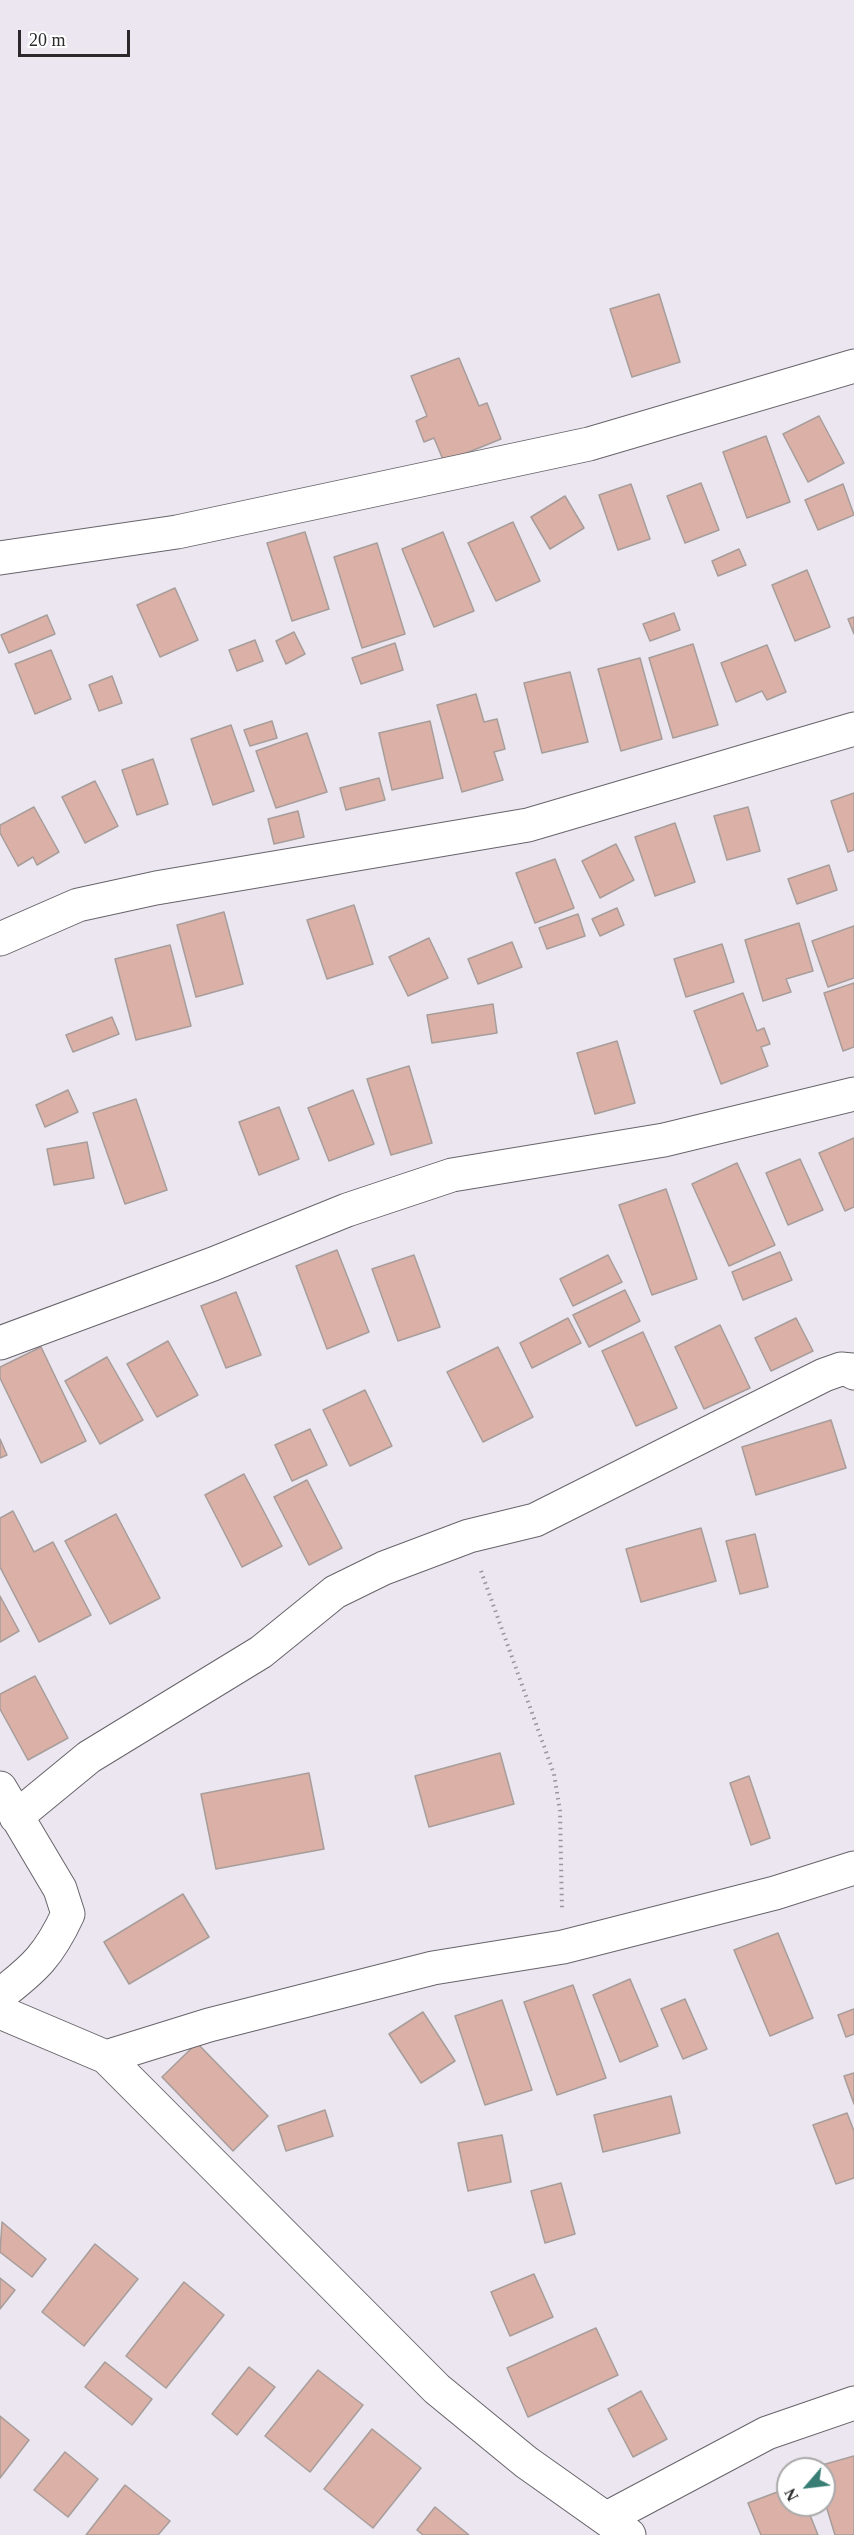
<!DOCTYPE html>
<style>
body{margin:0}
#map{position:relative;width:854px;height:2535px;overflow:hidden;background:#ebe6ef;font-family:"Times New Roman",serif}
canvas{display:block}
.north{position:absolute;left:776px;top:2457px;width:60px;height:60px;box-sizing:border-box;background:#fff;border:2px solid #aaa9aa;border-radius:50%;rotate:242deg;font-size:16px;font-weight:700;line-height:24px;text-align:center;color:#2a282b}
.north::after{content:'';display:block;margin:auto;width:21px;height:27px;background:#387e74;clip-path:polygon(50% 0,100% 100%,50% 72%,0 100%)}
.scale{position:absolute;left:18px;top:30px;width:112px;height:27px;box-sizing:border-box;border:3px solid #2a282b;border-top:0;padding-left:8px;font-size:18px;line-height:21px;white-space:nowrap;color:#2a282b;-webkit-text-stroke:4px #fff;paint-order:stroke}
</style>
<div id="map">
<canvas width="854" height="2535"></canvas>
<div class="north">N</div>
<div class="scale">20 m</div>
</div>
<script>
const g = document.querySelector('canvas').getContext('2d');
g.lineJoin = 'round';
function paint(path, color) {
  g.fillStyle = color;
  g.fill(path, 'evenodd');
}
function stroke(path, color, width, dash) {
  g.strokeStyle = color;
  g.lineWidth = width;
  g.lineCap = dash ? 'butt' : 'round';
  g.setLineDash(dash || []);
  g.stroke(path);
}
const building = new Path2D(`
 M 659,294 L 680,362 L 632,377 L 610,309 Z
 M 459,358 L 479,406 L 487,403 L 501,439 L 444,462 L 434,438 L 424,442 L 416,421 L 427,416 L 411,376 Z
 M 819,416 L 844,463 L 808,482 L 783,434 Z
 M 766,436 L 790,502 L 747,518 L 723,452 Z
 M 701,483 L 719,530 L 685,543 L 667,496 Z
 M 631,484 L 650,539 L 618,550 L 599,495 Z
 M 843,484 L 854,515 L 818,530 L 805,500 Z
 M 565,496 L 584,528 L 550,549 L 531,517 Z
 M 513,522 L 540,581 L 496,601 L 468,543 Z
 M 305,532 L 329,609 L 292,621 L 267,543 Z
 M 443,532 L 474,611 L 434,627 L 402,549 Z
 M 377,543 L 405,634 L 362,648 L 334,557 Z
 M 739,549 L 746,565 L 718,576 L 712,561 Z
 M 807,570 L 830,627 L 795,641 L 772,585 Z
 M 175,588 L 198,640 L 160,657 L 137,605 Z
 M 674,613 L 680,630 L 650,641 L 643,624 Z
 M 47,615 L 55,634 L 9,653 L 1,635 Z
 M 854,617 L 854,634 L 848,619 Z
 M 294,632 L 305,654 L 286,664 L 276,641 Z
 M 255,640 L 263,661 L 237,671 L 229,650 Z
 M 395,643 L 403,670 L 361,684 L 352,658 Z
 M 693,644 L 718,725 L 673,738 L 649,658 Z
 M 767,645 L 786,692 L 767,700 L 762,691 L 736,702 L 721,663 Z
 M 51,650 L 71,699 L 35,714 L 15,664 Z
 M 640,658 L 662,739 L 621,751 L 598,669 Z
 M 570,672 L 588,742 L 542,753 L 524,683 Z
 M 112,676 L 122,703 L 99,711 L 89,685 Z
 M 476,694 L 484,722 L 497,719 L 505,749 L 494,752 L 503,780 L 462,792 L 437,705 Z
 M 272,721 L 277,738 L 250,746 L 244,730 Z
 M 430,721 L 443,778 L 392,790 L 379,733 Z
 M 231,725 L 254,791 L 213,805 L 191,739 Z
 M 307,733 L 327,792 L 276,808 L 256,751 Z
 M 153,759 L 168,804 L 137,815 L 122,770 Z
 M 379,778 L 385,800 L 346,810 L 340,788 Z
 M 95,781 L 118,826 L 85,843 L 62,797 Z
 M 854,793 L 854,850 L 848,852 L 831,801 Z
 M 34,807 L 59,852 L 37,865 L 33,857 L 18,866 L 0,833 L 0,825 Z
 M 748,807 L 760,851 L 727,860 L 714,816 Z
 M 298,811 L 304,837 L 274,844 L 268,819 Z
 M 675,823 L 695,882 L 655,896 L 635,837 Z
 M 616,844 L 634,880 L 600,898 L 582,861 Z
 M 555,859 L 574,908 L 535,923 L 516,873 Z
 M 829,865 L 837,890 L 797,904 L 788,879 Z
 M 354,905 L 373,964 L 327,979 L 307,920 Z
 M 617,908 L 624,925 L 600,936 L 592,919 Z
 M 224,912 L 243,984 L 196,997 L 177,925 Z
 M 578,914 L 585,936 L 547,949 L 539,928 Z
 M 799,923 L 813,971 L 786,979 L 791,992 L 763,1001 L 745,940 Z
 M 854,926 L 854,978 L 828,987 L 812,941 Z
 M 429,938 L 448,978 L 408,996 L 389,957 Z
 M 512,942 L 522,967 L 478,984 L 468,959 Z
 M 722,944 L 734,982 L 686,997 L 674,959 Z
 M 170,945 L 191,1026 L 136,1040 L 115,959 Z
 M 854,983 L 854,1047 L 843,1051 L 824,993 Z
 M 743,993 L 757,1031 L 764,1028 L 770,1044 L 761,1047 L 768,1066 L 721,1084 L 694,1011 Z
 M 493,1004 L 497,1033 L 432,1043 L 427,1015 Z
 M 112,1017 L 119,1034 L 73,1052 L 66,1035 Z
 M 617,1041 L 635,1103 L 595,1114 L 577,1053 Z
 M 409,1066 L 432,1143 L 391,1155 L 367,1079 Z
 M 68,1090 L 78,1112 L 45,1127 L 36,1105 Z
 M 353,1090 L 374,1144 L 329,1161 L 308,1108 Z
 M 136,1099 L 167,1190 L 125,1204 L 93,1113 Z
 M 279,1107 L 299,1159 L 259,1175 L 239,1122 Z
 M 854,1138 L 854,1207 L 845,1211 L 819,1153 Z
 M 87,1142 L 94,1178 L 54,1185 L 47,1149 Z
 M 800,1159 L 823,1210 L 788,1225 L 766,1173 Z
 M 737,1163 L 775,1245 L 729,1266 L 692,1184 Z
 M 666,1189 L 697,1279 L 652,1295 L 619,1205 Z
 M 337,1250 L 369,1332 L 327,1349 L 296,1266 Z
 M 780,1252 L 792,1280 L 743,1300 L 732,1272 Z
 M 414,1255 L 440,1327 L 398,1341 L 372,1269 Z
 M 608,1255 L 622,1282 L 573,1306 L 560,1279 Z
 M 625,1290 L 640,1321 L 589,1347 L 573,1315 Z
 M 236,1292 L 261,1355 L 226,1368 L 201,1306 Z
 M 568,1318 L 581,1343 L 532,1368 L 520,1343 Z
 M 796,1318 L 813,1351 L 771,1371 L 755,1338 Z
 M 720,1325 L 750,1388 L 704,1409 L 675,1347 Z
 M 643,1332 L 677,1408 L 636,1426 L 602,1351 Z
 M 168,1341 L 198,1395 L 157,1417 L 127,1364 Z
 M 41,1347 L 86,1441 L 41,1463 L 0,1378 L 0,1367 Z
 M 498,1347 L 533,1417 L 483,1442 L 447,1372 Z
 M 107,1357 L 143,1420 L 100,1444 L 65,1381 Z
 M 365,1390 L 392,1446 L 350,1466 L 323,1410 Z
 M 831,1420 L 846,1468 L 756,1495 L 742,1447 Z
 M 310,1429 L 327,1465 L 292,1481 L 275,1445 Z
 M 0,1439 L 7,1455 L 0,1458 Z
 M 244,1474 L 282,1546 L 242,1567 L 205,1495 Z
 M 307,1480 L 342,1548 L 309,1565 L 274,1497 Z
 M 13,1511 L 34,1552 L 53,1542 L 91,1615 L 39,1642 L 0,1567 L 0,1518 Z
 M 116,1514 L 160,1598 L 110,1624 L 65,1541 Z
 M 701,1528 L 716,1581 L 641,1602 L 626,1549 Z
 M 755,1534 L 768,1587 L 740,1594 L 726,1541 Z
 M 0,1596 L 19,1631 L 0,1642 Z
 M 35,1676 L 68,1738 L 28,1760 L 0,1709 L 0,1694 Z
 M 500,1753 L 514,1804 L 429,1827 L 415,1776 Z
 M 309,1773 L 324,1849 L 216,1869 L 201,1794 Z
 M 749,1776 L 770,1838 L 751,1845 L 730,1783 Z
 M 183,1894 L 209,1937 L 129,1984 L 104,1942 Z
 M 778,1933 L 813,2018 L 770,2036 L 734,1950 Z
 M 630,1979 L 658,2046 L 620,2062 L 593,1995 Z
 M 573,1985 L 606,2078 L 557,2095 L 524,2002 Z
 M 685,1999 L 707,2049 L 683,2059 L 661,2009 Z
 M 502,2000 L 532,2090 L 485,2105 L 455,2016 Z
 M 854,2009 L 854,2034 L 846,2037 L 838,2015 Z
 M 423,2012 L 455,2061 L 421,2083 L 389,2034 Z
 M 197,2043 L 268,2116 L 233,2151 L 162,2077 Z
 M 854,2073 L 854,2104 L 844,2076 Z
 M 671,2096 L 680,2133 L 603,2152 L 594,2115 Z
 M 325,2110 L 333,2136 L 286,2151 L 278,2126 Z
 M 847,2113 L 854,2131 L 854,2178 L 836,2184 L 813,2125 Z
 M 502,2135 L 511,2182 L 468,2191 L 458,2143 Z
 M 561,2183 L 575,2234 L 545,2243 L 531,2191 Z
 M 2,2222 L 46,2259 L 32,2277 L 0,2252 Z
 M 95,2244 L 138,2279 L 84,2346 L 42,2312 Z
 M 534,2274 L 553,2317 L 510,2336 L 491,2292 Z
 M 0,2278 L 15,2290 L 0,2309 Z
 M 184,2282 L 224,2315 L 166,2388 L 126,2356 Z
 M 596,2328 L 618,2375 L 528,2417 L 507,2368 Z
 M 105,2362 L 152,2399 L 132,2425 L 85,2387 Z
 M 249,2367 L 275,2387 L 237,2435 L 212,2414 Z
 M 318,2370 L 363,2405 L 310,2472 L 265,2436 Z
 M 641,2391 L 667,2439 L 633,2457 L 608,2409 Z
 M 0,2416 L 29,2440 L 0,2478 Z
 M 372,2429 L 421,2468 L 373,2528 L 324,2489 Z
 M 65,2452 L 98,2479 L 68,2517 L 34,2490 Z
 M 854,2456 L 854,2535 L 835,2535 L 824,2499 L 824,2469 L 815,2467 Z
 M 125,2485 L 170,2521 L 158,2535 L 86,2535 Z
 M 788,2488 L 788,2505 L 806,2505 L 818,2535 L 761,2535 L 748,2503 Z
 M 435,2507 L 469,2535 L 423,2535 L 417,2530 Z`);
const path = new Path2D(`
 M 481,1571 L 554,1774 L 560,1811 L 562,1910`);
const minor = new Path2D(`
 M 0,558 L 177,532 L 589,444 L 854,366
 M 0,939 L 78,905 L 156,888 L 528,825 L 854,729
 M 0,1343 L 213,1264 L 347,1210 L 452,1175 L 664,1140 L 854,1094
 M 0,1788 L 60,1889 L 68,1914 C 49,1955 35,1968 0,1995
 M 16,1817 L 89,1757 L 261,1652 L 335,1592 L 384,1568 L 469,1536 L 535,1520 L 824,1375 L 841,1369 L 852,1370 L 854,1373
 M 0,2012 L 106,2057 L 437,2389 L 526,2462 L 629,2535
 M 106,2057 L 209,2025 L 433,1968 L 563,1947 L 775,1893 L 854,1868
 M 607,2518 L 767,2433 L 854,2403`);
paint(building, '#dbb0a7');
stroke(building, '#a79d9b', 1.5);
stroke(minor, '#68646b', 35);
stroke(path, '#9a969d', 4, [1.5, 4.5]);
stroke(minor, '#fff', 33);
</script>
